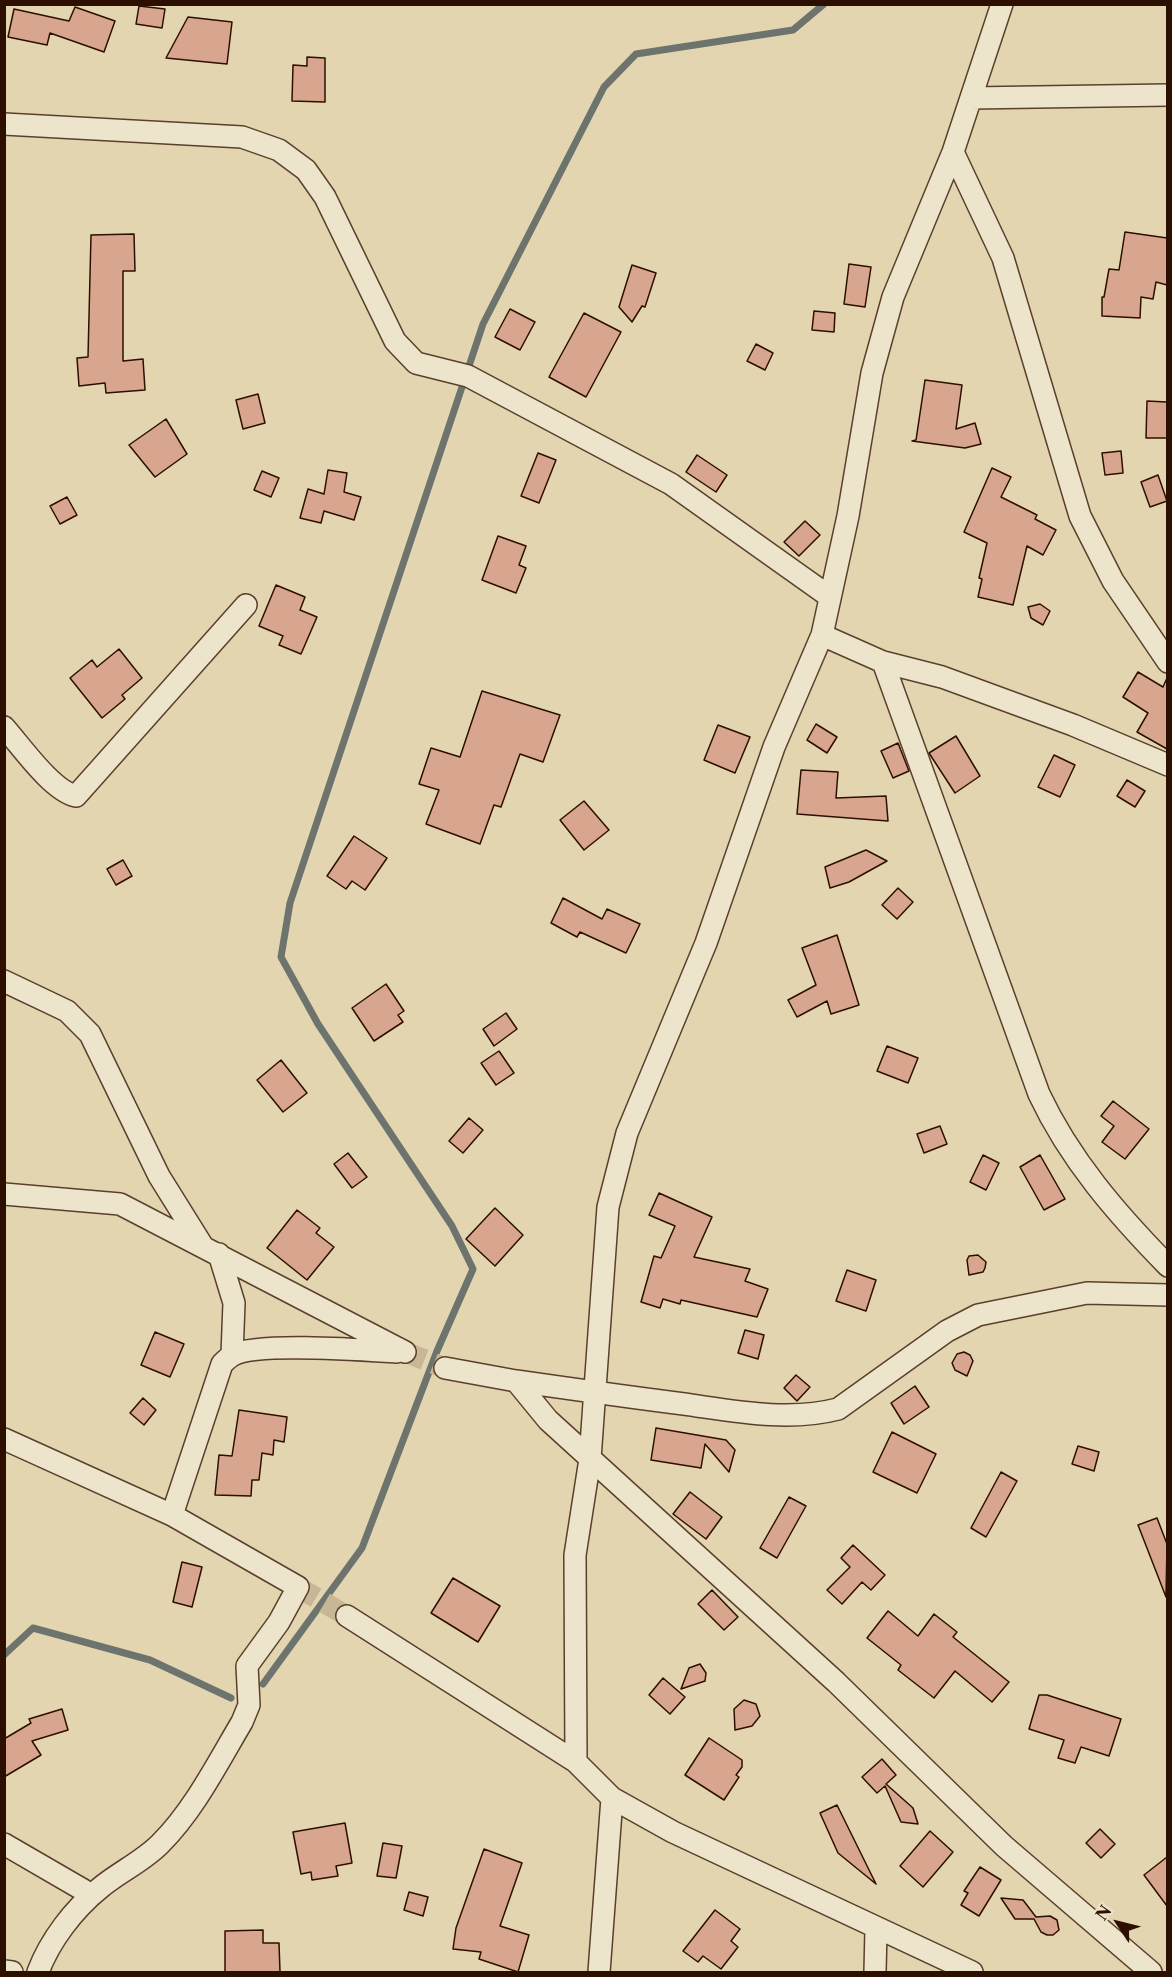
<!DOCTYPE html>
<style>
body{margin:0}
#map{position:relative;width:1172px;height:1977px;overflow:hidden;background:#e4d5b1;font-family:"Libre Caslon Text",serif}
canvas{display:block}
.frame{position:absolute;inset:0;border:6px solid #2c0f00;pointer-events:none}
.north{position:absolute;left:1088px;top:1893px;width:60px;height:60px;-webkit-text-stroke:4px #ede4cc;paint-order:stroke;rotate:305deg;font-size:16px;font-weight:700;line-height:24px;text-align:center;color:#2c0f00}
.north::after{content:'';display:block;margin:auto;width:21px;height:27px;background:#2c0f00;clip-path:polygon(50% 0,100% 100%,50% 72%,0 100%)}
</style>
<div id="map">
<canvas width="1172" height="1977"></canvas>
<div class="frame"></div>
<div class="north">N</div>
</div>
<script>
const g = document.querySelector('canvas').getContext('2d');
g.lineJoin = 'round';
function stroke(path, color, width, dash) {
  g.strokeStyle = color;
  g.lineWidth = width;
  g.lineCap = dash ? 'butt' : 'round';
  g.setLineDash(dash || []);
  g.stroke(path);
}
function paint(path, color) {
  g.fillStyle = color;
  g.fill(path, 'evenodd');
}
const stream = new Path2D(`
 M 4,1655 L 33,1628 L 150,1660 L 231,1698
 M 263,1684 L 362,1548 L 437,1351 L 473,1269 L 452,1226 L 318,1024 L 281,957 L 290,903 L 483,324 L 604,87 L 636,54 L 793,30 L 824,4`);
const building = new Path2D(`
 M 139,6 L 165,9 L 162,28 L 136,24 Z
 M 75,7 L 115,21 L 104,52 L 50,33 L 47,45 L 8,37 L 14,9 L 69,21 Z
 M 188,17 L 232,22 L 227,64 L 166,58 Z
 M 307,57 L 325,58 L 325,102 L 292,101 L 293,65 L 307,66 Z
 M 1125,232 L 1167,238 L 1167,285 L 1156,282 L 1153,299 L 1141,297 L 1140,318 L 1102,316 L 1102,297 L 1104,297 L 1109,269 L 1119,270 Z
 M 134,234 L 135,271 L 123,271 L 123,361 L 143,359 L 145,390 L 106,393 L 105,383 L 79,386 L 77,358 L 88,357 L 91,235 Z
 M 849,264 L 871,267 L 865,307 L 844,304 Z
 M 632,265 L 656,273 L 645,307 L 642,306 L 632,322 L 619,307 Z
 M 510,309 L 535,322 L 520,350 L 495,337 Z
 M 814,311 L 835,313 L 834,332 L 812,330 Z
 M 584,313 L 621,332 L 586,397 L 549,377 Z
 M 756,344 L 773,353 L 765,370 L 747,361 Z
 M 925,380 L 962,385 L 956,429 L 975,423 L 981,444 L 965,448 L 912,441 L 916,440 Z
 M 258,394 L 265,423 L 243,429 L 236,400 Z
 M 1147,401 L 1167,402 L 1167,438 L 1146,438 Z
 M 166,419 L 187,454 L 155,477 L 129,445 Z
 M 1121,451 L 1123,473 L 1105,475 L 1102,453 Z
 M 538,453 L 556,460 L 539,503 L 521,496 Z
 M 697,455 L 727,475 L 716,492 L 686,472 Z
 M 992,468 L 1011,477 L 1001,497 L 1037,515 L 1035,519 L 1056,530 L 1043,555 L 1027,546 L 1013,605 L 978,597 L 982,579 L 979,578 L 987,543 L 964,532 Z
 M 328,470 L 347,473 L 344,492 L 361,497 L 354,520 L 324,511 L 321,523 L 300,518 L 308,489 L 324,494 Z
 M 262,471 L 279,478 L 271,497 L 254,490 Z
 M 1158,475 L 1167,501 L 1150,507 L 1141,482 Z
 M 67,497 L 77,515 L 60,524 L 50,506 Z
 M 805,521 L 820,535 L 799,556 L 784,542 Z
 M 498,536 L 526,546 L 519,565 L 526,568 L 516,593 L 482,580 Z
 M 276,585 L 305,597 L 300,610 L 317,617 L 301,654 L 279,645 L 283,636 L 259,626 Z
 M 1040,604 L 1050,611 L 1043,625 L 1031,618 L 1028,607 Z
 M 119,649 L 142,678 L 122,695 L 125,699 L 102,718 L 70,678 L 92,660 L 97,667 Z
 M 1138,672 L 1163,687 L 1167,678 L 1167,749 L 1137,732 L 1148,713 L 1123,697 Z
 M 482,691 L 560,715 L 543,762 L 520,754 L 501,807 L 494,805 L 480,844 L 426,824 L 439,790 L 419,784 L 431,748 L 460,757 Z
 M 816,724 L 837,737 L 827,753 L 807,740 Z
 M 718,725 L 750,737 L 735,773 L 704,760 Z
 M 956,736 L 980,776 L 955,793 L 929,753 Z
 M 898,743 L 909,771 L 893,778 L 881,751 Z
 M 1054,755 L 1075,765 L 1060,797 L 1038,787 Z
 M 801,770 L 838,772 L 836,798 L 886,796 L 888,821 L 797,814 Z
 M 1127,780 L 1145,791 L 1135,807 L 1117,796 Z
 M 584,801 L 609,830 L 584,850 L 560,820 Z
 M 354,836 L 387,858 L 365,890 L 352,881 L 346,889 L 327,876 Z
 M 866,850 L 887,861 L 849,882 L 830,888 L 825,867 Z
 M 123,860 L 132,876 L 116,885 L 107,869 Z
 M 898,888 L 913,902 L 897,919 L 882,905 Z
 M 563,898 L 602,919 L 607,909 L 640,924 L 626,953 L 580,932 L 577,937 L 551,923 Z
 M 837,935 L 859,1005 L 831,1014 L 827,1001 L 797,1017 L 788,1000 L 816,985 L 802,948 Z
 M 386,984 L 404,1011 L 398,1015 L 403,1022 L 374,1041 L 352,1008 Z
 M 506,1013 L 517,1029 L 494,1046 L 483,1029 Z
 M 887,1046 L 918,1058 L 908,1083 L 877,1071 Z
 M 499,1051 L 514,1073 L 496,1085 L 481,1063 Z
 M 281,1060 L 307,1093 L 283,1112 L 257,1080 Z
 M 1113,1101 L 1149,1129 L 1125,1159 L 1102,1142 L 1114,1126 L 1101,1116 Z
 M 469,1118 L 483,1130 L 463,1153 L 449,1141 Z
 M 940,1126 L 947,1144 L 924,1153 L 917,1134 Z
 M 348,1153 L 367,1177 L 352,1188 L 334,1164 Z
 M 983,1155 L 999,1163 L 986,1190 L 970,1182 Z
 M 1040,1155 L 1065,1199 L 1044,1210 L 1020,1167 Z
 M 659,1193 L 712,1217 L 694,1257 L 750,1269 L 745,1281 L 768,1289 L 757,1317 L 681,1300 L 680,1304 L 663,1299 L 660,1308 L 641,1302 L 654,1256 L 661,1258 L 675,1226 L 649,1215 Z
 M 495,1208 L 523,1235 L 495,1266 L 466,1239 Z
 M 297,1210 L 320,1228 L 316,1233 L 334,1247 L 307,1280 L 267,1248 Z
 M 978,1255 L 986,1262 L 985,1268 L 983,1272 L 969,1275 L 967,1260 L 969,1256 Z
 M 847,1270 L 876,1280 L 866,1311 L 836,1301 Z
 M 745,1330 L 764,1335 L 758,1359 L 738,1353 Z
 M 155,1332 L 184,1344 L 170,1377 L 141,1365 Z
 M 964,1352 L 970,1355 L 973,1361 L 967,1376 L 955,1370 L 952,1363 L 957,1354 Z
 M 796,1375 L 810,1387 L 797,1401 L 784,1388 Z
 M 915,1386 L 929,1407 L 904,1424 L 891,1403 Z
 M 143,1398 L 156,1410 L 144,1425 L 130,1413 Z
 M 239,1410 L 287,1417 L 284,1442 L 274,1440 L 273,1455 L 262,1453 L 259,1480 L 252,1480 L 251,1496 L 215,1495 L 219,1455 L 232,1456 Z
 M 656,1428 L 726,1440 L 735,1450 L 729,1472 L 705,1444 L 701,1468 L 651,1460 Z
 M 892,1432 L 936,1454 L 917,1493 L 873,1472 Z
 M 1078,1446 L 1099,1452 L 1094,1471 L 1072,1464 Z
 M 1001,1472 L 1017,1481 L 986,1537 L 971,1528 Z
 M 690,1492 L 722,1517 L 706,1539 L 673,1514 Z
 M 789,1497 L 806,1506 L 777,1558 L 760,1548 Z
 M 1157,1518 L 1167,1544 L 1166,1597 L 1138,1525 Z
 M 853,1545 L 885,1575 L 871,1590 L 862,1582 L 842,1604 L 827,1590 L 850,1567 L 841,1558 Z
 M 182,1562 L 202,1567 L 192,1607 L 173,1602 Z
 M 453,1578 L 500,1606 L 478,1642 L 431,1613 Z
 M 712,1590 L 738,1617 L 724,1630 L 698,1604 Z
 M 888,1611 L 918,1636 L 934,1614 L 957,1632 L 953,1637 L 1009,1682 L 992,1702 L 955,1671 L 934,1698 L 898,1670 L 901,1665 L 867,1638 Z
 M 700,1664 L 706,1673 L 705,1681 L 681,1689 L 689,1668 Z
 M 663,1678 L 685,1697 L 670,1714 L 649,1695 Z
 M 1039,1695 L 1047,1695 L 1121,1719 L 1109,1756 L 1081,1747 L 1075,1763 L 1058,1758 L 1064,1740 L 1029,1729 Z
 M 744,1700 L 756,1704 L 760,1716 L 752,1726 L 735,1730 L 734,1709 Z
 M 62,1709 L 68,1730 L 32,1741 L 41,1755 L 4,1777 L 4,1739 L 31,1723 L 29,1719 Z
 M 709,1738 L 742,1760 L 742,1767 L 736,1775 L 739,1777 L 724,1800 L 685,1775 Z
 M 882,1759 L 896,1775 L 886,1784 L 913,1808 L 918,1824 L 901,1822 L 885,1786 L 877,1793 L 862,1777 Z
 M 837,1805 L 876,1884 L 838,1853 L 820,1813 Z
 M 345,1823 L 352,1863 L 336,1866 L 338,1876 L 312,1880 L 311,1872 L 301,1874 L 293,1832 Z
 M 1100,1829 L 1115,1844 L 1101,1858 L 1086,1843 Z
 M 930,1831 L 953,1852 L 923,1887 L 900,1866 Z
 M 383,1843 L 402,1846 L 396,1878 L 377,1876 Z
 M 484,1849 L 522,1863 L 500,1926 L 529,1935 L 518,1972 L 479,1959 L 481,1952 L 453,1949 L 456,1928 Z
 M 1167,1857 L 1167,1906 L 1144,1875 Z
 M 980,1867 L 1001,1880 L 979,1916 L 961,1905 L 968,1893 L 964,1891 Z
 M 409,1892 L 428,1897 L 423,1916 L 404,1910 Z
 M 1001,1898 L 1023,1900 L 1036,1917 L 1050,1916 L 1057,1920 L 1059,1930 L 1053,1935 L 1047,1935 L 1041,1932 L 1034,1919 L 1015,1919 Z
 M 715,1910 L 740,1929 L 731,1941 L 738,1947 L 721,1969 L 703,1956 L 698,1962 L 683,1951 Z
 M 263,1930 L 263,1943 L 279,1943 L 280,1972 L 225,1972 L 225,1931 Z`);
const minorTunnel = new Path2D(`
 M 405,1352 L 445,1368
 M 298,1587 L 347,1616`);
const minor = new Path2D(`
 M 971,98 L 1168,95
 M 4,124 L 242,137 L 279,150 L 306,170 L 325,197 L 395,341 L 416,363 L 468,376 L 671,484 L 830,597
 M 953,152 L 1003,258 L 1080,516 L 1113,581 L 1168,662
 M 822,635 L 883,662 L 942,677 L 1073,725 L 1168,765
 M 883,662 L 1039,1094 C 1070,1160 1117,1214 1168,1266
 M 4,727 C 21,746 52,791 76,796 L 246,605
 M 4,981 L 67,1011 L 90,1034 L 159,1176 L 202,1245
 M 4,1194 L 120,1204 L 405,1352
 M 219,1254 L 234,1303 L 232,1355
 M 445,1368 L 516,1381 L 548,1420 L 836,1682 L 1004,1846 L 1151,1972
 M 516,1381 C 572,1389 628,1397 684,1404 C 734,1411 788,1422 838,1409 L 947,1331 L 978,1315 L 1087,1293 L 1168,1295
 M 4,1439 L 172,1515 L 298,1587 L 279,1622 L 247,1666 L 249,1705 L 242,1722 C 217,1764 194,1810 160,1844 C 142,1862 119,1872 100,1888 C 74,1909 50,1940 38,1972
 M 172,1515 L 222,1364 C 225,1361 229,1357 233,1355 C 257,1342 365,1350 397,1352
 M 347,1616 L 576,1762 L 612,1798 L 673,1832 L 972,1972
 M 576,1762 L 575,1555 L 590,1459 L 608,1207 L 627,1133 L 706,943 L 774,747 L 822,635 L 848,516 L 872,373 L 893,297 L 953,152 L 1002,4
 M 4,1844 L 92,1895
 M 4,1971 L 12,1972
 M 599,1972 L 612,1798
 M 875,1972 L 876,1929`);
stroke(stream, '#6d736d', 7);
paint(building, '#d8a68e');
stroke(building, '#2c0f00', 1.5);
stroke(minorTunnel, '#c8b796', 21, [21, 10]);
stroke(minor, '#5a402c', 24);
stroke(minor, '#ede4cc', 21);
</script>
